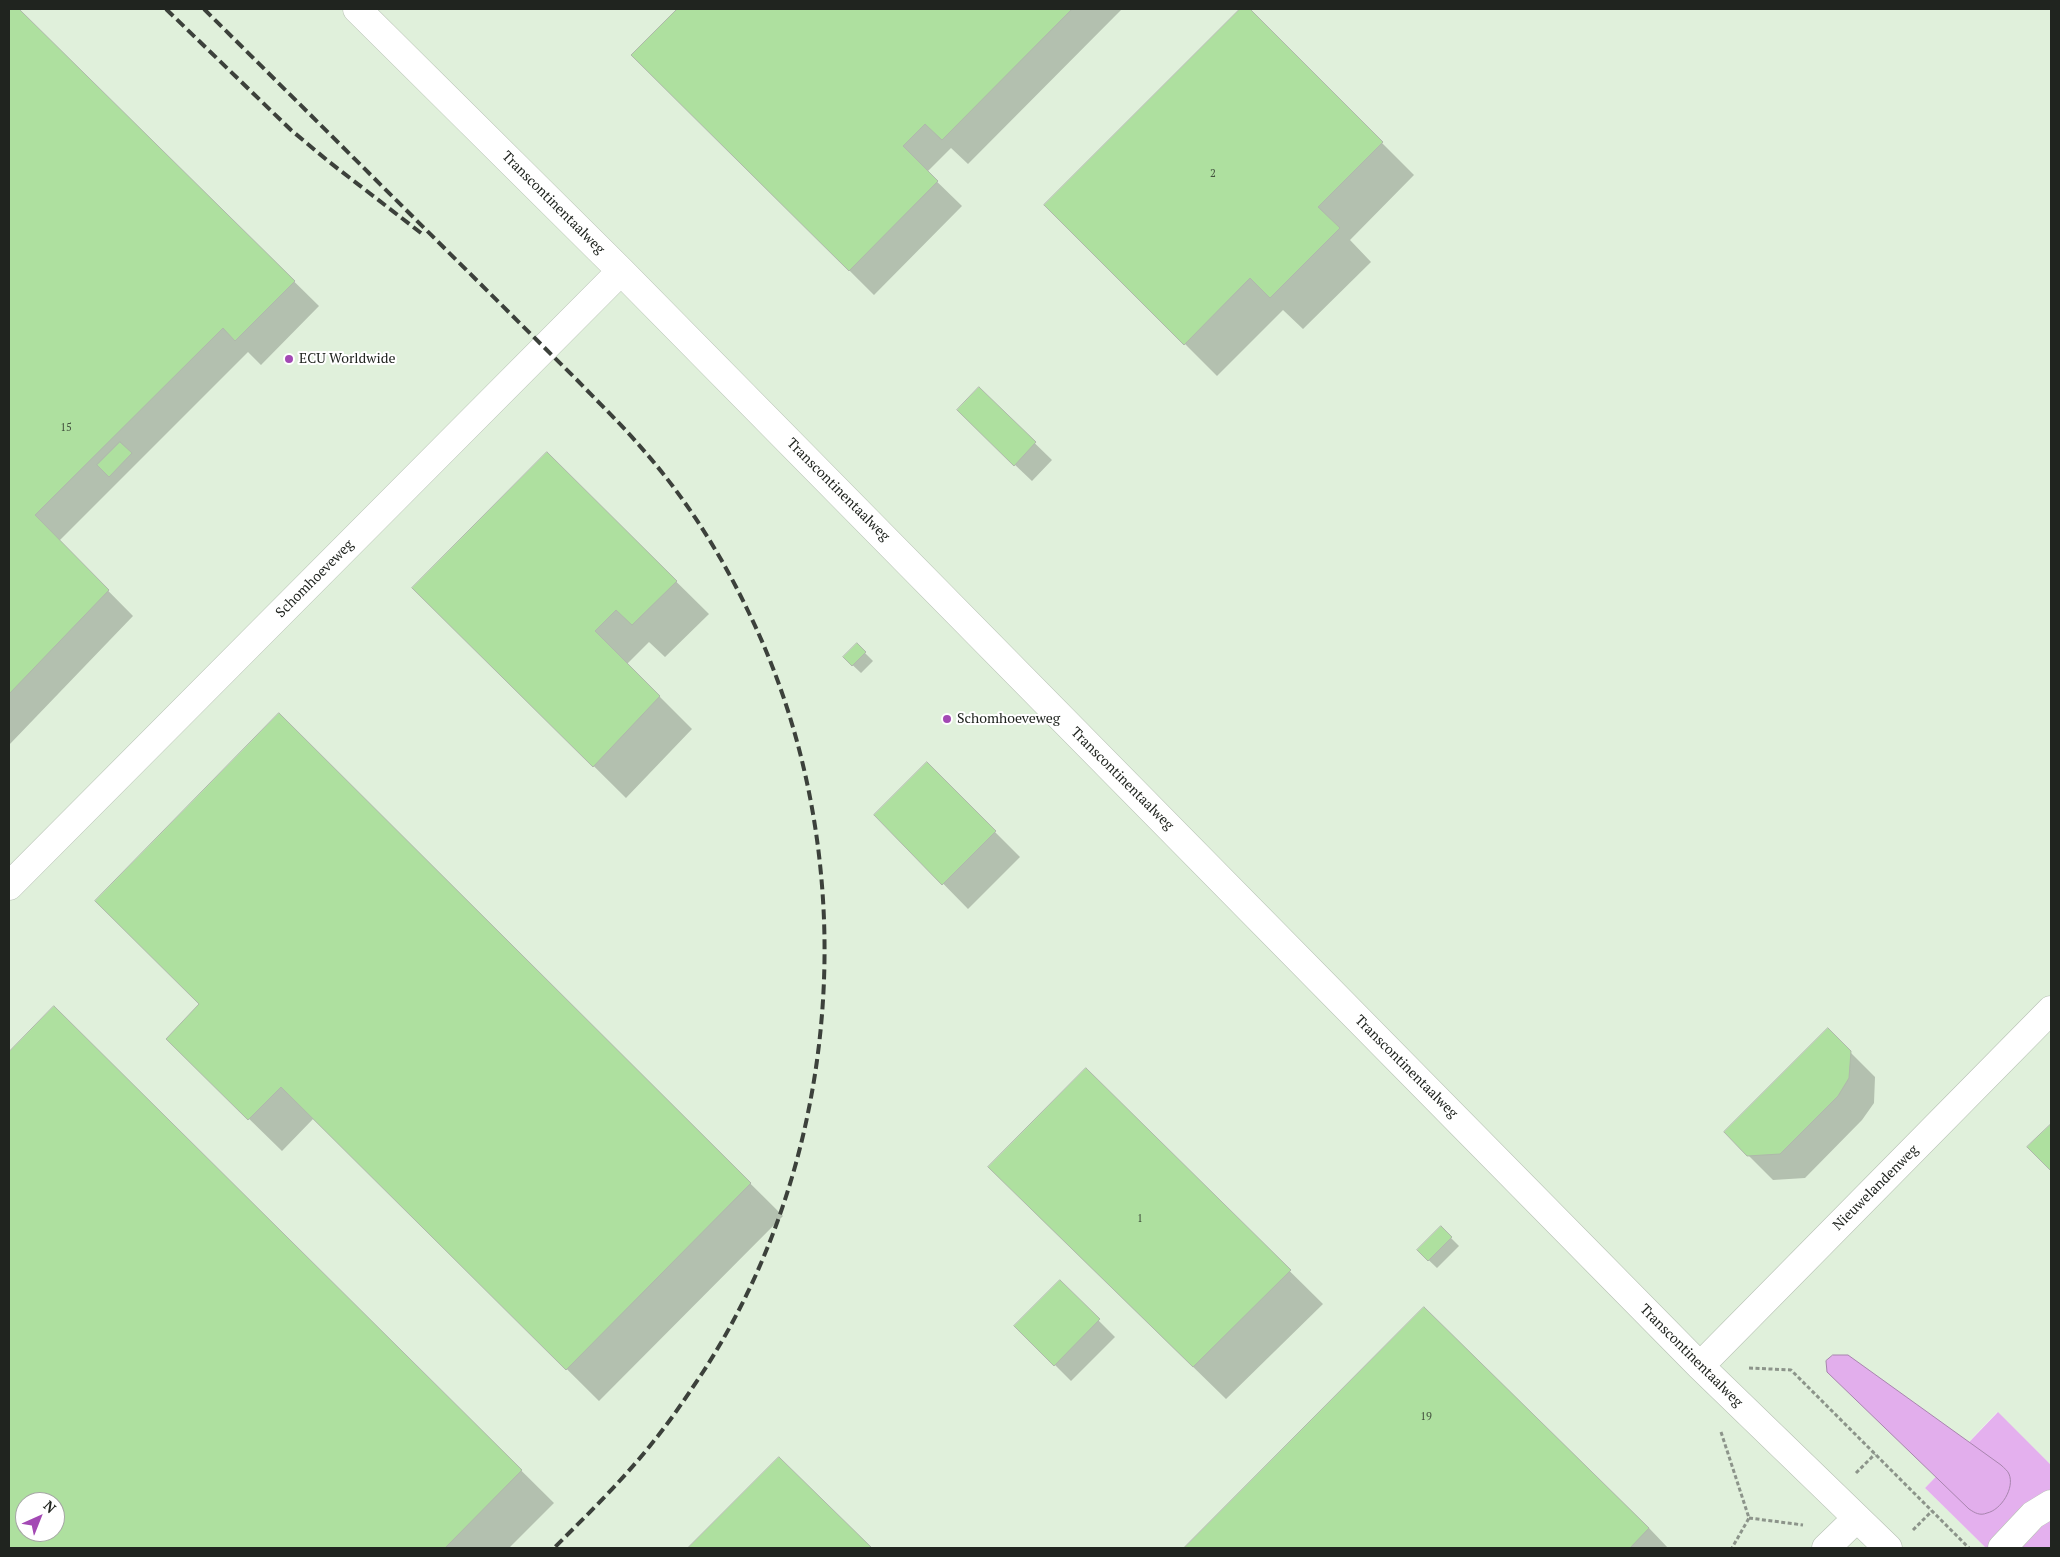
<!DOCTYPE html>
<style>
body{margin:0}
#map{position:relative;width:2060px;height:1557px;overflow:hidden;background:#edf8ea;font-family:"PT Serif",serif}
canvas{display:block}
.frame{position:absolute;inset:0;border:10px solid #20241f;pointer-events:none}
.north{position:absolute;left:15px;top:1492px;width:50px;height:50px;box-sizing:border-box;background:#fff;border:1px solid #a6a7a5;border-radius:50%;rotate:44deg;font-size:14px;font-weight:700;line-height:20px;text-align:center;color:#20241f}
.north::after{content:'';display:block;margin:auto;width:18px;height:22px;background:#a349b4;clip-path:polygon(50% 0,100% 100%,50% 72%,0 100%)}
</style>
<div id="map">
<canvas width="2060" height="1557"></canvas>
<div class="frame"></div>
<div class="north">N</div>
</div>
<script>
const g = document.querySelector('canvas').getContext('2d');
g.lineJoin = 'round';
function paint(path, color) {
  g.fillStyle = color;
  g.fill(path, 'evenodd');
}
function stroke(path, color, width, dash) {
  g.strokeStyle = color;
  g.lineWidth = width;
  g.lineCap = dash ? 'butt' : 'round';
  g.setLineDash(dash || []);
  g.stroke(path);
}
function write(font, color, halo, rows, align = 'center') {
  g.font = font + ' "PT Serif",serif';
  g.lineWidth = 4;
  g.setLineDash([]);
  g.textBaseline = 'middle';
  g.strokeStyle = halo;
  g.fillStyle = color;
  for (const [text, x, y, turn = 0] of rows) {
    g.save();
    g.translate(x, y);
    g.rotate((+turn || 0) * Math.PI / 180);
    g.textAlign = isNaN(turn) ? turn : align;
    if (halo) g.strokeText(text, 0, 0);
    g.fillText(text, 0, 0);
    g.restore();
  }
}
const built = new Path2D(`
 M 9,9 L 2051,9 L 2051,1465 L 1997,1412 L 1925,1488 L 1986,1548 L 9,1548 ZM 25,1502 L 55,1502 L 55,1532 L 25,1532 Z`);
const forest = new Path2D(`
 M 1998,1412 L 2051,1465 L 2051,1548 L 1986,1548 L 1925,1488 Z`);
const water = new Path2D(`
 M 1833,1355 L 1848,1355 L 2001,1465 C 2004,1468 2008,1471 2009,1474 C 2015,1488 2001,1510 1987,1513 C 1980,1516 1975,1513 1969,1509 L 1827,1372 L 1826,1361 Z`);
const shadow = new Path2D(`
 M 9,9 L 17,9 L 319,306 L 261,365 L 248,352 L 59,541 L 133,616 L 9,745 Z
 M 676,9 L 1122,9 L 968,164 L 951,148 L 927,172 L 962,206 L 874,295 L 633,55 L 678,10 Z
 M 1242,9 L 1248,9 L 1414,175 L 1350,240 L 1371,262 L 1303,329 L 1283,310 L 1217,376 L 1046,205 Z
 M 979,389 L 1052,460 L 1032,481 L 975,427 Z
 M 547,454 L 709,614 L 665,657 L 649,642 L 627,664 L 692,729 L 626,798 L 414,588 Z
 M 857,645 L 873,661 L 861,673 L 844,657 Z
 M 279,715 L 783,1216 L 599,1401 L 314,1118 L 282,1151 L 200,1071 L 200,1004 Z
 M 927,764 L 1020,857 L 968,909 L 876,815 Z
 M 54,1008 L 554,1503 L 509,1548 L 9,1548 L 9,1054 ZM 25,1502 L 55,1502 L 55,1532 L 25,1532 Z
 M 1828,1030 L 1875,1077 L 1874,1103 L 1862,1120 L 1805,1178 L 1773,1180 L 1748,1155 Z
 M 1086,1070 L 1323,1304 L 1226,1399 L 1022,1200 Z
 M 1441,1228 L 1459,1246 L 1437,1268 L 1418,1250 Z
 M 1060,1282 L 1115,1337 L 1071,1381 L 1016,1326 Z
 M 1424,1308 L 1649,1528 L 1668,1548 L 1186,1548 Z
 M 779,1458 L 871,1548 L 690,1548 Z`);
const building = new Path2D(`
 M 9,9 L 19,9 L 295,281 L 235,341 L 223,328 L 35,515 L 109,590 L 9,694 Z
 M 675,9 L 1072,9 L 942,140 L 925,124 L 903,146 L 938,181 L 849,271 L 631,55 L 676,10 Z
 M 1240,9 L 1250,9 L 1383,142 L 1318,207 L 1340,228 L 1270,298 L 1250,278 L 1184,345 L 1044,205 Z
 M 979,387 L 1036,442 L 1014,466 L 957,410 Z
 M 120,442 L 132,453 L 109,477 L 97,465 Z
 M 547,452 L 677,581 L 632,625 L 616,610 L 595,631 L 660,696 L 593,767 L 412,588 Z
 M 857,643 L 866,652 L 852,666 L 843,657 Z
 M 279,713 L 751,1183 L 566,1370 L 281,1087 L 248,1120 L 166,1039 L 199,1004 L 95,901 Z
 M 927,762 L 996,831 L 942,885 L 874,815 Z
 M 54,1006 L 522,1470 L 445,1548 L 9,1548 L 9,1052 ZM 25,1502 L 55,1502 L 55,1532 L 25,1532 Z
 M 1828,1028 L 1851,1051 L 1849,1078 L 1838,1096 L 1780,1154 L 1747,1156 L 1724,1132 Z
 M 1086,1068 L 1291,1270 L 1193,1367 L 988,1167 Z
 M 2051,1124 L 2051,1171 L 2027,1147 Z
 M 1441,1226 L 1452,1237 L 1428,1261 L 1417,1250 Z
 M 1060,1280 L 1100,1319 L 1054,1366 L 1014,1326 Z
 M 1424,1307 L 1649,1528 L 1630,1548 L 1184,1548 Z
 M 779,1457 L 872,1548 L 688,1548 Z`);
const path = new Path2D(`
 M 1749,1368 L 1791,1370 L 1969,1548
 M 1721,1432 L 1749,1518 L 1732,1548
 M 1856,1473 L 1875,1454
 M 1749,1518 L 1803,1525
 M 1913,1530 L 1932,1511`);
const street = new Path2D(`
 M 357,9 L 621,271 L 1700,1366 L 1888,1548
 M 9,886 L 621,271
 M 1700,1366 L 2051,1010
 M 1826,1548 L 1857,1518
 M 2002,1548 L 2033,1515 L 2051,1504`);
const rail = new Path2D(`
 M 166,9 L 291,130 L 328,161 L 421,233
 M 204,9 L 577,380 C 600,404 624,427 645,452 C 687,500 722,556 749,613 C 864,850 847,1150 703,1372 C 687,1396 671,1420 653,1442 C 623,1480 588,1514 554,1548`);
const markers = [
 [289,359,5,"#a349b4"],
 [947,719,5,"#a349b4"]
];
const numberNames = [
 ["2",1213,174],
 ["15",66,428],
 ["1",1140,1219],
 ["19",1426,1417]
];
const streetNames = [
 ["Transcontinentaalweg",553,203,45],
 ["Transcontinentaalweg",838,490,45],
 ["Schomhoeveweg",315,579,-45],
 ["Transcontinentaalweg",1122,779,45],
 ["Transcontinentaalweg",1406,1067,45],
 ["Nieuwelandenweg",1876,1188,-45],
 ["Transcontinentaalweg",1691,1356,45]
];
const poiNames = [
 ["ECU Worldwide",299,359],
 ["Schomhoeveweg",957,719]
];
paint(built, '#e0f0db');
paint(forest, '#e4b0ee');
paint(water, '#e2aeec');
stroke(water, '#a885ae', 1);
paint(shadow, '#0003');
paint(building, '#aee09f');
stroke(building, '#afb9ab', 1);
stroke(street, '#b7c1b4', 29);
stroke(path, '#8c948a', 3, [4, 2.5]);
stroke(street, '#fff', 28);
stroke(rail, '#3c413b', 4, [10, 5]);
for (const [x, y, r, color] of markers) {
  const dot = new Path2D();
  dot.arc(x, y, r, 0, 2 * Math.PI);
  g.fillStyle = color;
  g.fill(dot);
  stroke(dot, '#fff', 2);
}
write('11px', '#44533f', null, numberNames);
write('14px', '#20241f', '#fff', streetNames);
write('14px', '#20241f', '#fff', poiNames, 'left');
</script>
